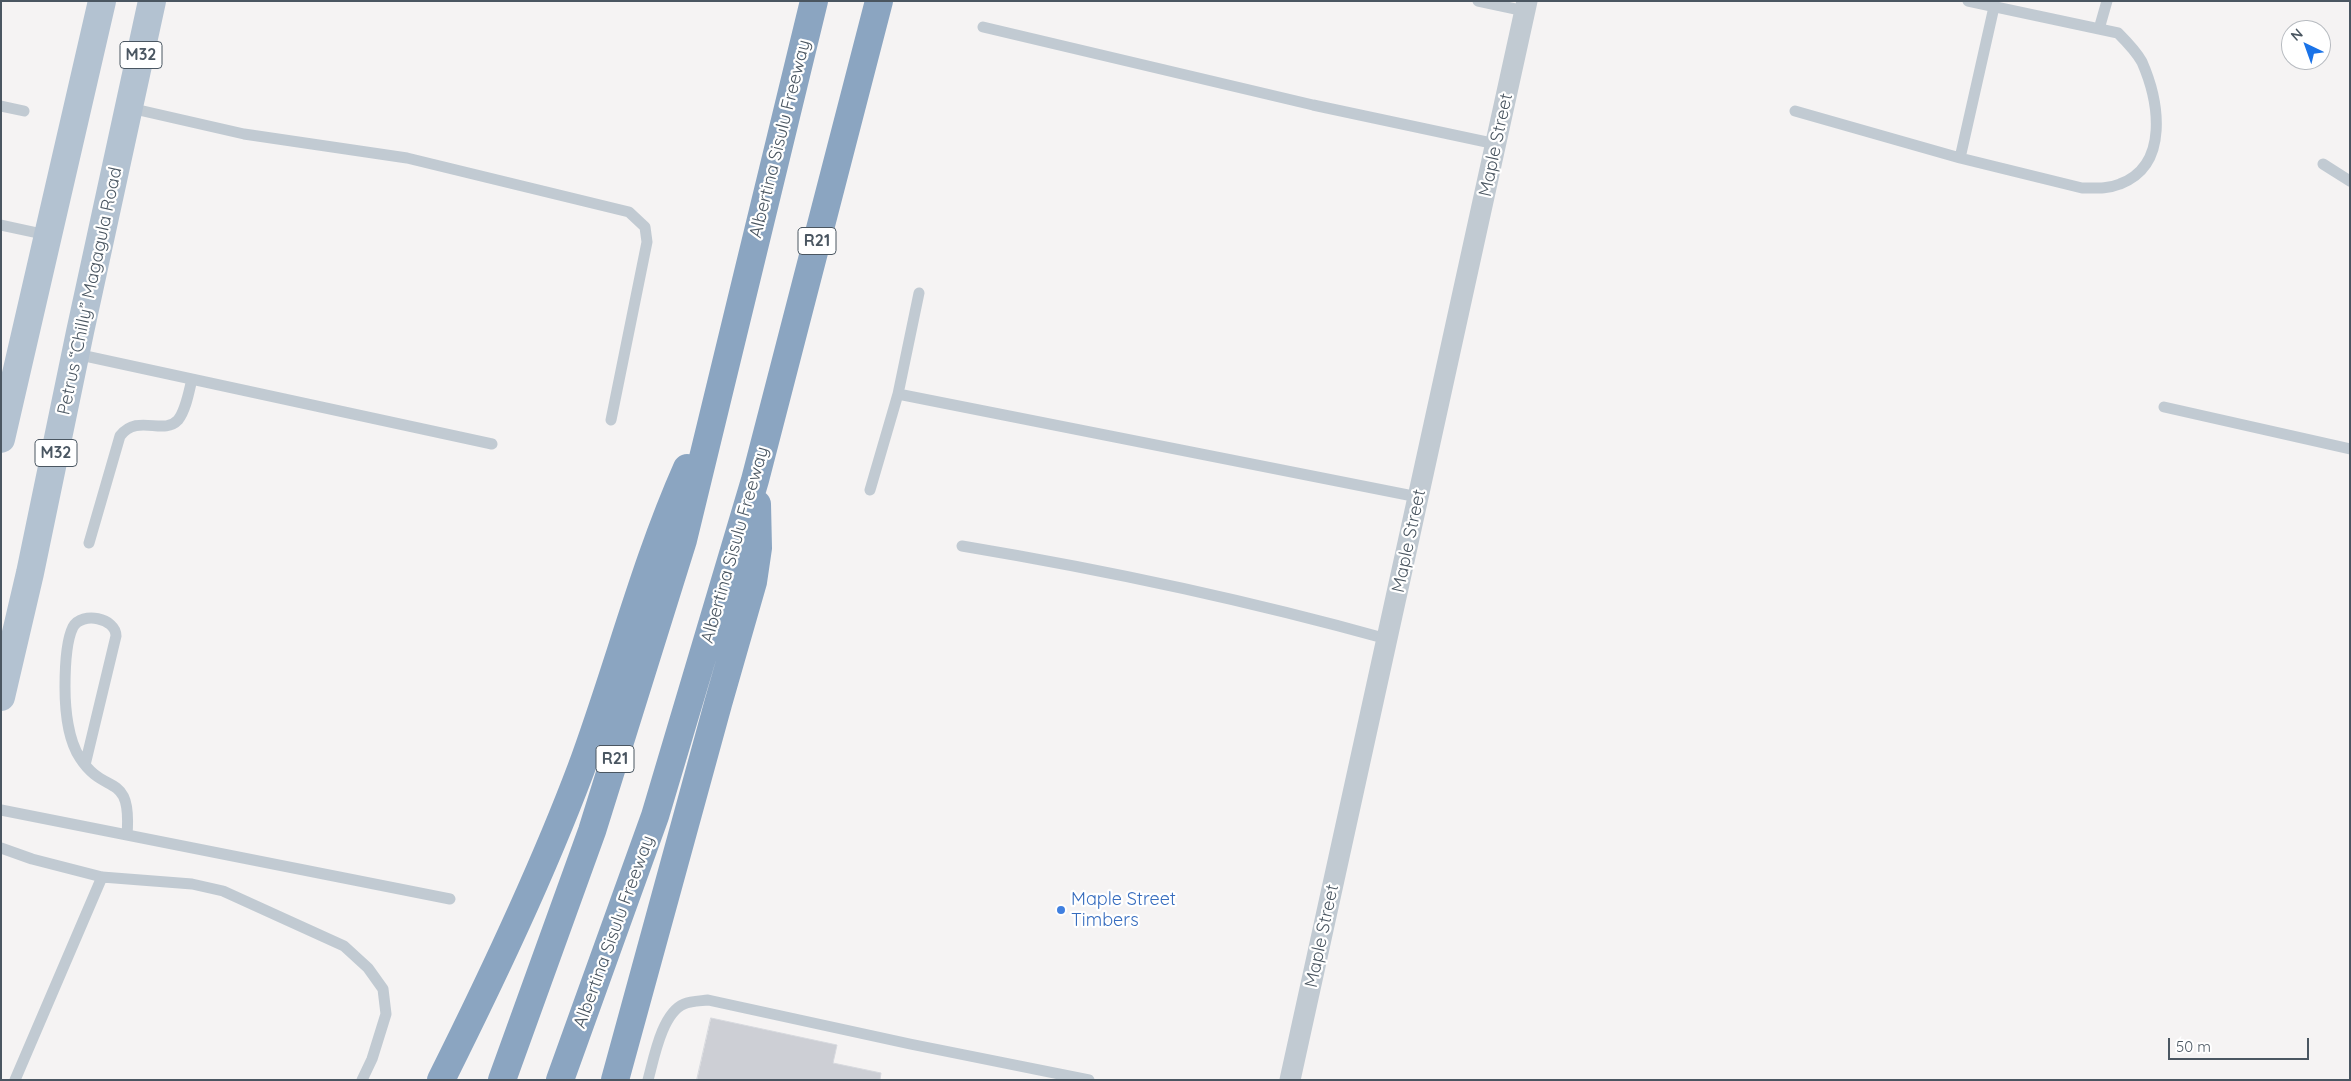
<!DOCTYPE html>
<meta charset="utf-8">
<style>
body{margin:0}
#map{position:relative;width:2351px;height:1081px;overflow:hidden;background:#f5f3f3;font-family:Quicksand,sans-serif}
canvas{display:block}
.frame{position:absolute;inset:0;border:2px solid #4a5661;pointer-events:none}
.north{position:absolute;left:2281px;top:20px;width:50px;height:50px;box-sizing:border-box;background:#fff;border:1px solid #b7bbc0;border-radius:50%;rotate:318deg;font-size:14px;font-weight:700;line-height:20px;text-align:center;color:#4a5661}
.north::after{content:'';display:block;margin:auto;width:18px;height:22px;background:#1a73e8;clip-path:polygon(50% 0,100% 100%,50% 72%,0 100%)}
.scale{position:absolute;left:2168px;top:1038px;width:141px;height:22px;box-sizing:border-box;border:2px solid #4a5661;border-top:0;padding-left:6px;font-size:15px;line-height:18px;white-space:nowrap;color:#4a5661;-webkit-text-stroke:4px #fff;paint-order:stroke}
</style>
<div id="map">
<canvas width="2351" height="1081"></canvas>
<div class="frame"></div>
<div class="north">N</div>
<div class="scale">50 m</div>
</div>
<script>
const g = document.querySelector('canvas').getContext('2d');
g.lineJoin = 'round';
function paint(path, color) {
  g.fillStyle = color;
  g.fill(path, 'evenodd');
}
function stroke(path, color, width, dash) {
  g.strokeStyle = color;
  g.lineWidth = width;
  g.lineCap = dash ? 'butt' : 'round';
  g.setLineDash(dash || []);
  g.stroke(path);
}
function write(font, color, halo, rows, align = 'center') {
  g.font = font + ' Quicksand,sans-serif';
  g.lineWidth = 4.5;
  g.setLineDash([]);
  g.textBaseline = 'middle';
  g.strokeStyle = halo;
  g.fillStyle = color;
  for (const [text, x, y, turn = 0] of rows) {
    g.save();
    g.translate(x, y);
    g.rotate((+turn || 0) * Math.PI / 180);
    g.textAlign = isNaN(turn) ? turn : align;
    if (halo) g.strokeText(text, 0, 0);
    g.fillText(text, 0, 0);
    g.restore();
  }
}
const building = new Path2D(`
 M 711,1018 L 837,1045 L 833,1063 L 881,1073 L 880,1080 L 697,1080 Z`);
const lane = new Path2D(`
 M 1478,1 L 1525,11
 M 983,27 L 1313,105 L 1496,144
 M 2099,29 L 2107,1
 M 1,106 L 24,111
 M 130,108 L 244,134 L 407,158 L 629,212 L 645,227 L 647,242 L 611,420
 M 1795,111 L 1960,158 L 2082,188 C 2095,188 2108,189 2120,184 C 2170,165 2159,101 2142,62 C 2136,51 2127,42 2118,33 L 1968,1
 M 1960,158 L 1994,7
 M 2323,164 L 2350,181
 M 1,225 L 47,235
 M 76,354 L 492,444
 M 898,394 L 1418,497
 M 2164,407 L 2350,449
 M 870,490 L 898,394 L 919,293
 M 89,543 L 120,436 C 138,413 163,436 178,420 C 186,410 189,391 192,379
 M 962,546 C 1106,570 1247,600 1387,639
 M 85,765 L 116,636 C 116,618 82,611 73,627 C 66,641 65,672 65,687 C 65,709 68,740 80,758 C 105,797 132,770 127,835
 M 1,810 L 450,899
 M 1,848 L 32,859 L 102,877 L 192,884 L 223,891 L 344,946 L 368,968 L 383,989 L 386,1014 L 372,1059 L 362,1080
 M 15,1080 L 102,877
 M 648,1080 C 654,1058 662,1013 684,1004 C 691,1001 700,1001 708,1000 L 910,1044 L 1089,1080`);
const street = new Path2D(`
 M 1290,1080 L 1527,1`);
const primary = new Path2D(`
 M 1,439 L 102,1
 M 1,697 L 30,573 L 80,332 L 152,1`);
const highway = new Path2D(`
 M 441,1080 C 492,978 541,875 581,769 C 618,669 644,565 687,468
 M 502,1080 L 592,831 L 683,540 L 814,1
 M 560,1080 L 655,816 L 755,480 L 879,1
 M 615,1080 L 718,704 L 753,582 L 758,548 L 757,504`);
const markers = [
 [1061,910,5,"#3f7fe0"]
];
const shields = [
 [141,55,42],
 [817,241,38],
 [56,453,42],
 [615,759,38]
];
const shieldNames = [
 ["M32",141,55],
 ["R21",817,241],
 ["M32",56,453],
 ["R21",615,759]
];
const streetNames = [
 ["Albertina Sisulu Freeway",780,139,-76],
 ["Maple Street",1496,145,-78],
 ["Petrus “Chilly” Magagula Road",90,291,-78],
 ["Maple Street",1409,541,-78],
 ["Albertina Sisulu Freeway",735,545,-74],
 ["Albertina Sisulu Freeway",614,932,-70],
 ["Maple Street",1322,936,-78]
];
const shopNames = [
 ["Maple Street",1071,900],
 ["Timbers",1071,921]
];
paint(building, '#cdcfd5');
stroke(building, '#d7d9de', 1);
stroke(lane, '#c1cad2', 11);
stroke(street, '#c1cad2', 21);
stroke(primary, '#b3c2d1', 28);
stroke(highway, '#8ba5c1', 28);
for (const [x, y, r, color] of markers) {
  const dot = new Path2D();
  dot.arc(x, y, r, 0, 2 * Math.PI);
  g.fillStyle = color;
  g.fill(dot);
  stroke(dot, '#fff', 2);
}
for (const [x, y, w] of shields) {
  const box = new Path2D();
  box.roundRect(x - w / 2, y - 13.5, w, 27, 4);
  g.fillStyle = '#fff';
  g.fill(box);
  stroke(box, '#4a5661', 1);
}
write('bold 16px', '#4a5661', null, shieldNames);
write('18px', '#4a5661', '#fff', streetNames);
write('18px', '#366cbe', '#fff', shopNames, 'left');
</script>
